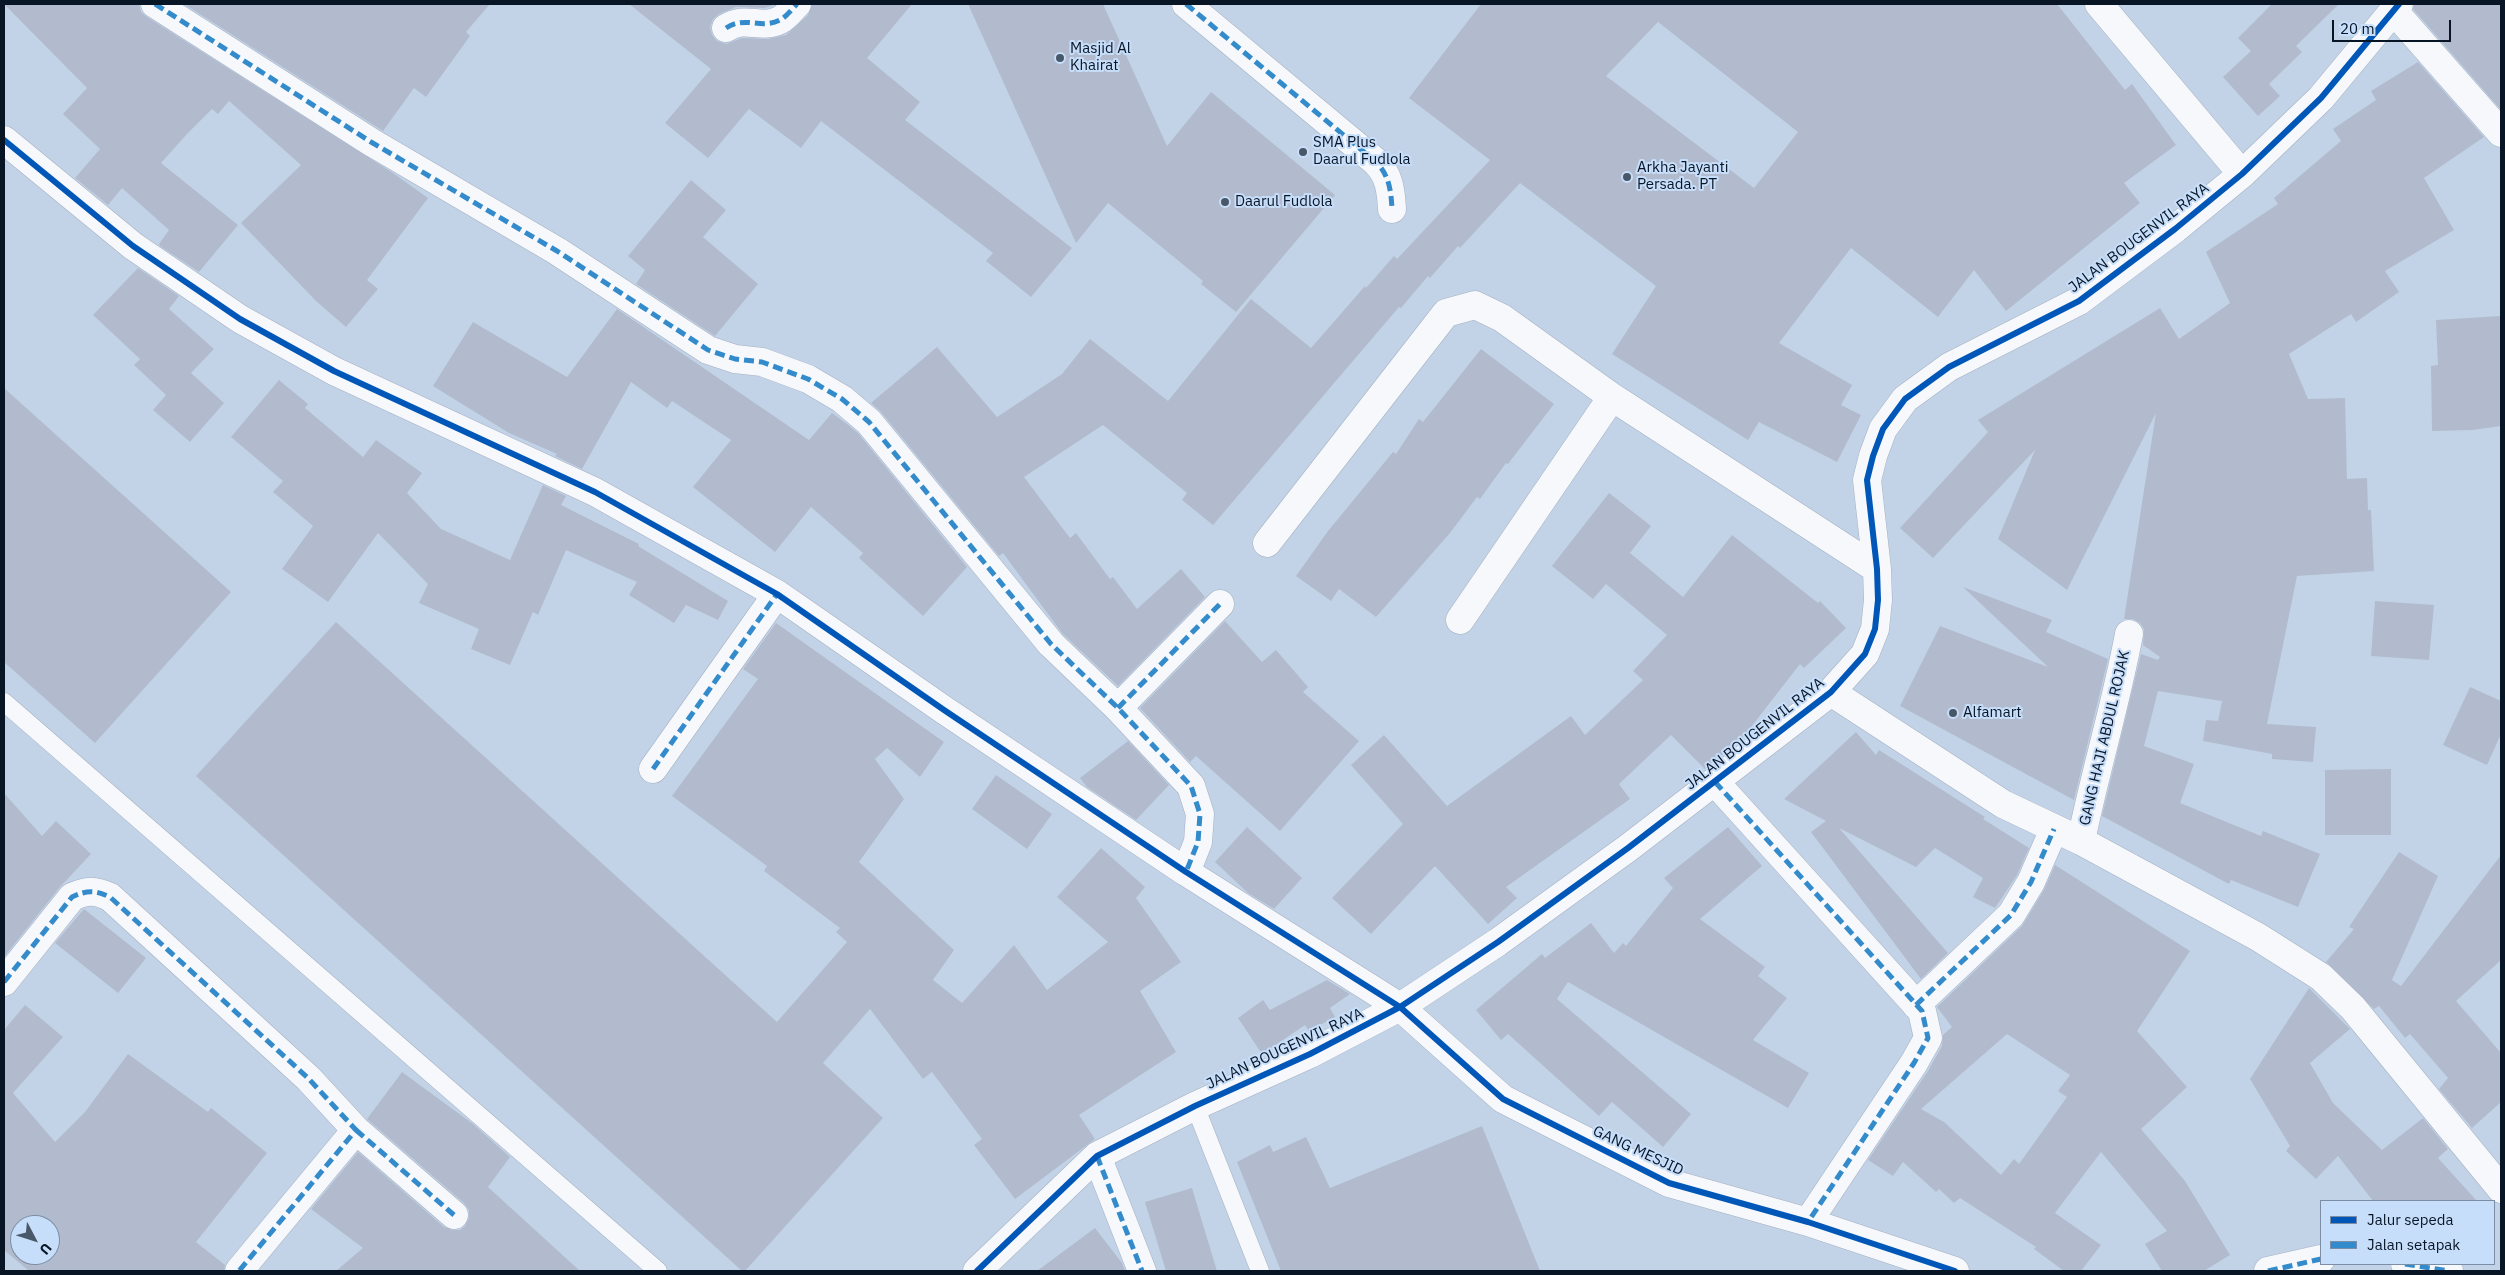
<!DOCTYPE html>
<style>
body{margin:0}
#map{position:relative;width:2505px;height:1275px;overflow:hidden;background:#c3d3e7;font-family:"IBM Plex Sans",sans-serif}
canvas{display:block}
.frame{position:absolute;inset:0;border:5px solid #081525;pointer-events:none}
.legend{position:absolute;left:2320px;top:1200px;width:175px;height:65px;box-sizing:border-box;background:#c7defa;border:1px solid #7b8ea5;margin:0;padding:6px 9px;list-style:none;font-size:15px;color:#081525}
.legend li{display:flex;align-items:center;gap:10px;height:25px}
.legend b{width:25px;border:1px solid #7b8ea5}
.north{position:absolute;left:10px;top:1215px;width:50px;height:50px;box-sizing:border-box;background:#c7defa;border:1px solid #7b8ea5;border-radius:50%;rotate:130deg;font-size:14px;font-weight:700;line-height:20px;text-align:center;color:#081525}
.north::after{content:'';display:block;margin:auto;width:18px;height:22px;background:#495869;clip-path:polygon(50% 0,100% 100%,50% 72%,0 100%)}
.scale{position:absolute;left:2332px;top:20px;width:119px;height:22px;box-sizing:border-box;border:2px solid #081525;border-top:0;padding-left:6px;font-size:15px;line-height:18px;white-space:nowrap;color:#081525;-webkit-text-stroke:4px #c7defa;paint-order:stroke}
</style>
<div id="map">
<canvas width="2505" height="1275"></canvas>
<div class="frame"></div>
<ul class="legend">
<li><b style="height:6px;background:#0057b8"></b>Jalur sepeda</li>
<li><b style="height:6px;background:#348bcb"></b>Jalan setapak</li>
</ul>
<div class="north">U</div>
<div class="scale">20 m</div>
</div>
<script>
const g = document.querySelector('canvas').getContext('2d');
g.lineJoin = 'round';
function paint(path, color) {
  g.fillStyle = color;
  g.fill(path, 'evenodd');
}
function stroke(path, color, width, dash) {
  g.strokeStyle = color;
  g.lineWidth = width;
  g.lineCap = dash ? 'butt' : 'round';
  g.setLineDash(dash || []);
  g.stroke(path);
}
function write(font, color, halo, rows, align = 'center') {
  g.font = font + ' "IBM Plex Sans",sans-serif';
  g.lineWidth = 4;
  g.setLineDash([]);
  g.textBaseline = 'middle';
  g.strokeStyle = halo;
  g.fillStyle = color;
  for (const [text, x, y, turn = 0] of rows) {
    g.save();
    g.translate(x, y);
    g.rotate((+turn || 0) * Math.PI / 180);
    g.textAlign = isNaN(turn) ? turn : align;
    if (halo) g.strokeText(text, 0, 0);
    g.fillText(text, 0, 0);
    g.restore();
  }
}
const building = new Path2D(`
 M 4,4 L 139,4 L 141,12 L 147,17 L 393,173 L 428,198 L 367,280 L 378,289 L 346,327 L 316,301 L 241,223 L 301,165 L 229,101 L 218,114 L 212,109 L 187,134 L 161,163 L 238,225 L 199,272 L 160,246 L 159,244 L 169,230 L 122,188 L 108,205 L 75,178 L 100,149 L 63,114 L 87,88 Z
 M 184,4 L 490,4 L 466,32 L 470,36 L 426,97 L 414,88 L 383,131 Z
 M 629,4 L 776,4 L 765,8 L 736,7 L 719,14 L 713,19 L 710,27 L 712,35 L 717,41 L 726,44 L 742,38 L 768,39 L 786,35 L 808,15 L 812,4 L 912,4 L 867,58 L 920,102 L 905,120 L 1072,248 L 1031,297 L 986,261 L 993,253 L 821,121 L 801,148 L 749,109 L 708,158 L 665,123 L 711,69 Z
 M 968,4 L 1103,4 L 1167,146 L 1211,92 L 1335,195 L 1236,312 L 1201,284 L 1203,281 L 1108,203 L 1076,243 Z
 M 1481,4 L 2057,4 L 2125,90 L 2132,84 L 2176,145 L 2124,183 L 2140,203 L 2006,311 L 1974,270 L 1938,317 L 1851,248 L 1779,343 L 1852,385 L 1841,405 L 1861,415 L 1837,462 L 1759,422 L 1748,440 L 1612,354 L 1656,286 L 1520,183 L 1460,248 L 1458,246 L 1430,278 L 1428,276 L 1401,308 L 1399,307 L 1213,525 L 1182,500 L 1187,493 L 1103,425 L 1024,477 L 1070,538 L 1076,533 L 1110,579 L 1113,577 L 1137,609 L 1181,569 L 1205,597 L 1118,686 L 1062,633 L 1003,553 L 999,556 L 881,412 L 871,403 L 937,347 L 997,417 L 1062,374 L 1090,339 L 1168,401 L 1251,299 L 1311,348 L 1365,286 L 1366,288 L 1394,256 L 1397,259 L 1490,160 L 1409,98 ZM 1658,22 L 1798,132 L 1754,188 L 1606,76 Z
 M 2272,4 L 2339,4 L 2296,46 L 2302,52 L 2269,84 L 2280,96 L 2258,116 L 2223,77 L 2251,51 L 2238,38 Z
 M 2414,4 L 2501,4 L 2501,110 L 2413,9 Z
 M 2418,62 L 2484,137 L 2424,178 L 2454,230 L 2385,271 L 2399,292 L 2356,322 L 2351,314 L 2289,354 L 2308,399 L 2345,398 L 2347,479 L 2367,478 L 2368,510 L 2371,510 L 2374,571 L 2297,576 L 2267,724 L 2316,727 L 2313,762 L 2272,759 L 2272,754 L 2203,741 L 2206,720 L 2218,721 L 2222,701 L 2158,691 L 2144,746 L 2194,764 L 2180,803 L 2261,836 L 2263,831 L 2320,854 L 2298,907 L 2231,880 L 2229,884 L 2102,816 L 2141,654 L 2158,660 L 2160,657 L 2143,645 L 2144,629 L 2140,623 L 2133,619 L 2124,619 L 2156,413 L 2067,590 L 1998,539 L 2035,450 L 1933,558 L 1900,528 L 1988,432 L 1978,420 L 2160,308 L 2179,339 L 2230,303 L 2206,252 L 2278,204 L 2274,198 L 2341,141 L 2333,129 L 2376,100 L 2371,91 Z
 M 691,180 L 726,210 L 703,237 L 758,284 L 715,336 L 636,284 L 645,270 L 628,256 Z
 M 138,268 L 179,296 L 169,309 L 214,349 L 191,373 L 224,403 L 190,442 L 153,410 L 166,395 L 134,365 L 140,359 L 93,315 Z
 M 617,309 L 809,440 L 832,413 L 847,424 L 858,433 L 967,567 L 923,616 L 859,558 L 863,553 L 811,507 L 775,552 L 693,487 L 731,440 L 672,401 L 667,408 L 631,382 L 582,469 L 555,456 L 557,454 L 509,433 L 433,386 L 473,322 L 567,377 Z
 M 2501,316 L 2501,426 L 2472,430 L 2432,431 L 2431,366 L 2438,365 L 2436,320 Z
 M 1481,349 L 1554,404 L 1508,464 L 1506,463 L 1480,499 L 1477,497 L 1450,533 L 1376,617 L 1339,589 L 1331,601 L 1296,576 L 1328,531 L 1393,452 L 1396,454 L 1419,419 L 1423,422 Z
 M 279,380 L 308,404 L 305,408 L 363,457 L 376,440 L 422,473 L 407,493 L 441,529 L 510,560 L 543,485 L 566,496 L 561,505 L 639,544 L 638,546 L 728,601 L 718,620 L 686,605 L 674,623 L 629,595 L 637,582 L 566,550 L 538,615 L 533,612 L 510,665 L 471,649 L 479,629 L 419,603 L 428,584 L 378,533 L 328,602 L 282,569 L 313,526 L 273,492 L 283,481 L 231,437 Z
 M 4,388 L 231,592 L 95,743 L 4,662 Z
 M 1609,493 L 1651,526 L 1630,553 L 1683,597 L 1732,535 L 1818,603 L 1820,601 L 1846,628 L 1804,668 L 1800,664 L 1741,740 L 1705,769 L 1671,735 L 1619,784 L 1630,799 L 1506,887 L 1517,898 L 1488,924 L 1435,866 L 1371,934 L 1332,898 L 1403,824 L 1351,765 L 1384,735 L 1447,806 L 1571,716 L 1585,735 L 1643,680 L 1633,671 L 1667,635 L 1606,584 L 1593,599 L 1552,566 Z
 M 1963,587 L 2052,620 L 2046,632 L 2108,659 L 2074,800 L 1900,706 L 1940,626 L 2048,667 Z
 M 2375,601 L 2434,605 L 2429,660 L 2371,656 Z
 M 1225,621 L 1262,662 L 1276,650 L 1308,687 L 1303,692 L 1359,741 L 1280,831 L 1196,756 L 1190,762 L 1140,708 Z
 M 336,622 L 777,1022 L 847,942 L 836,932 L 840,928 L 764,871 L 767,866 L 672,796 L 758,679 L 743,669 L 776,623 L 944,742 L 920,777 L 887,748 L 875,759 L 904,799 L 859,862 L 954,950 L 933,980 L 962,1003 L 1014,945 L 1047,990 L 1108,942 L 1057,897 L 1101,848 L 1145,887 L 1136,898 L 1181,962 L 1140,991 L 1176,1052 L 1079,1115 L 1095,1139 L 1015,1199 L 974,1145 L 982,1139 L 932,1072 L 923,1079 L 870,1009 L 823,1063 L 883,1118 L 745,1271 L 742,1271 L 196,776 Z
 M 2470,687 L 2501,701 L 2501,734 L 2487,765 L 2443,745 Z
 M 1856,732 L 1876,755 L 1879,750 L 1985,817 L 1983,819 L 2029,848 L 2017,875 L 1995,908 L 1973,897 L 1983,878 L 1935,848 L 1916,867 L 1839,828 L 1948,953 L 1921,979 L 1811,832 L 1826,821 L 1784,799 Z
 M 1128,741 L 1169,785 L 1136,820 L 1087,787 L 1080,778 Z
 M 2391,769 L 2391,835 L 2325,835 L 2325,770 Z
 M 996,775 L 1052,814 L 1027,849 L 972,809 Z
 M 4,793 L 42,836 L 56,821 L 91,854 L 60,887 L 4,957 Z
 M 1247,827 L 1302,878 L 1274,909 L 1248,893 L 1215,862 Z
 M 1728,827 L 1762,866 L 1700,919 L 1765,967 L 1758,976 L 1787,998 L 1753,1040 L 1809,1073 L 1788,1108 L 1568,982 L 1557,999 L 1691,1114 L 1663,1147 L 1612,1102 L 1599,1116 L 1508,1034 L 1501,1040 L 1476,1010 L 1542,954 L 1545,958 L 1591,923 L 1614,953 L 1623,943 L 1626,946 L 1673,888 L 1664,878 Z
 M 2399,852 L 2438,876 L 2392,980 L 2401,986 L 2501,855 L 2501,960 L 2456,1001 L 2501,1053 L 2501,1102 L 2472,1128 L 2439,1089 L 2448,1078 L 2410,1034 L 2405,1038 L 2379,1006 L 2374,1009 L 2326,962 L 2354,929 L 2349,927 Z
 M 2055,865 L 2190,951 L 2137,1031 L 2187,1087 L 2141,1129 L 2185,1181 L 2230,1255 L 2204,1271 L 2162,1271 L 2145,1244 L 2167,1231 L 2101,1152 L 2055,1213 L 2101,1245 L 2081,1271 L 2064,1271 L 2034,1249 L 2036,1247 L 1960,1198 L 1954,1203 L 1939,1189 L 1936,1192 L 1903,1162 L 1893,1176 L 1868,1160 L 1928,1071 L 1942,1046 L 1943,1035 L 1952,1027 L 1937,1007 L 2022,926 L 2044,890 ZM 2007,1034 L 2070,1075 L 2058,1091 L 2067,1097 L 2019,1164 L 2014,1159 L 2001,1175 L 1944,1122 L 1921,1109 Z
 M 84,909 L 146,958 L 118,993 L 55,943 Z
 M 1327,980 L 1350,994 L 1330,1008 L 1335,1017 L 1309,1031 L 1305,1025 L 1262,1054 L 1238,1018 L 1263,1000 L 1270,1010 Z
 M 2309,988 L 2350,1029 L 2310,1063 L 2333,1103 L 2382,1150 L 2423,1118 L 2448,1149 L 2438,1158 L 2477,1201 L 2373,1201 L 2338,1156 L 2316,1179 L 2286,1151 L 2290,1146 L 2250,1079 Z
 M 25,1005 L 63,1037 L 13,1093 L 55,1142 L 85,1112 L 128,1054 L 208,1112 L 211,1108 L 267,1153 L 196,1242 L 225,1265 L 224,1271 L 29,1271 L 4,1250 L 4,1030 ZM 20,1225 L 50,1225 L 50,1255 L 20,1255 Z
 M 402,1072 L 473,1124 L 510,1157 L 488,1187 L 580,1271 L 336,1271 L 363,1248 L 311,1209 L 358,1152 L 444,1227 L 452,1230 L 460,1230 L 465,1226 L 469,1218 L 469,1210 L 464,1203 L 367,1119 Z
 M 1482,1126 L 1540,1271 L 1281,1271 L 1237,1162 L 1270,1145 L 1273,1152 L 1306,1137 L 1330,1188 Z
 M 1192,1188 L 1217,1271 L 1166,1271 L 1145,1202 Z
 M 1095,1228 L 1122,1263 L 1125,1271 L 1037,1271 Z`);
const service = new Path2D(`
 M 4,702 L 658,1271
 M 1195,1106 L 1260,1271`);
const minor = new Path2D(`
 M 155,4 L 371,142 L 557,251 L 708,350 L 735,359 L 762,362 L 808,379 L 842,399 L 869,422 L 1051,644 L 1118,708 L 1191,786 L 1200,814 L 1198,842 L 1186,872
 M 1186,4 L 1376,162 C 1389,175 1391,190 1392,209
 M 2099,4 L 2242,174
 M 2393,10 L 2501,133
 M 726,28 C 746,15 760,30 780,20 C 786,17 792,9 797,4
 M 4,140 L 133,246 L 240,319 L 334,371 L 595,492 L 777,594 L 944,710 L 1186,872 L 1400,1007 L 1503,1099 L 1669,1183 L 1808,1222 L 1955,1271
 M 1267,543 L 1446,313 L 1475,305 L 1502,318 L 1612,397 L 1877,569
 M 1460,620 L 1612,397
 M 1831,692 L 2003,804 L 2081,841 L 2258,937 L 2321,977 L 2353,1008 L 2501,1189
 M 1118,708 L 1220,604
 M 653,769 L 777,594
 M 1715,782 L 1922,1011 L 1928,1038 L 1914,1063 L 1808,1222
 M 2081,841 C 2095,772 2116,704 2129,634
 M 4,982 L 72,897 C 87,890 95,890 110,897 L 308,1078 L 356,1130 L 239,1271
 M 1916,1005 L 2011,915 L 2031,882 L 2054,829
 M 356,1130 L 454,1215
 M 1097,1156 L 1142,1271
 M 2405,1264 L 2449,1271
 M 977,1271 L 1097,1156 L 1195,1106 L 1310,1054 L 1400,1007 L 1498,942 L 1628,848 L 1831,692 L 1865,654 L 1875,629 L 1878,600 L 1877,569 L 1867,480 L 1873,456 L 1883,429 L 1905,399 L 1949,367 L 2079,301 L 2175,229 L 2242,174 L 2321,98 L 2399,4
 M 2268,1271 L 2321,1259`);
const quiet = new Path2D(`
 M 155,4 L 371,142 L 557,251 L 708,350 L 735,359 L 762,362 L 808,379 L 842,399 L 869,422 L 1051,644 L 1118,708 L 1191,786 L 1200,814 L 1198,842 L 1186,872
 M 1186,4 L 1376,162 C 1389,175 1391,190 1392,209
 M 726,28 C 746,15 760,30 780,20 C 786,17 792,9 797,4
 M 1118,708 L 1220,604
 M 653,769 L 777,594
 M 1715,782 L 1922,1011 L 1928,1038 L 1914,1063 L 1808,1222
 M 4,982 L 72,897 C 87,890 95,890 110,897 L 308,1078 L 356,1130 L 239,1271
 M 1916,1005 L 2011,915 L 2031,882 L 2054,829
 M 356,1130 L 454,1215
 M 1097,1156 L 1142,1271
 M 2405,1264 L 2449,1271
 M 2268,1271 L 2321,1259`);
const cycleway = new Path2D(`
 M 4,140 L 133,246 L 240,319 L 334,371 L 595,492 L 777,594 L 944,710 L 1186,872 L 1400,1007 L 1503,1099 L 1669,1183 L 1808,1222 L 1955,1271
 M 977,1271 L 1097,1156 L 1195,1106 L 1310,1054 L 1400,1007 L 1498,942 L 1628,848 L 1831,692 L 1865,654 L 1875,629 L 1878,600 L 1877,569 L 1867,480 L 1873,456 L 1883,429 L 1905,399 L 1949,367 L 2079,301 L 2175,229 L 2242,174 L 2321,98 L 2399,4`);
const markers = [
 [1060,58,5,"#495869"],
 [1303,152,5,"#495869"],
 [1627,177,5,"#495869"],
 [1225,202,5,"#495869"],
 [1953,713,5,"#495869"]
];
const poiNames = [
 ["Masjid Al",1070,49],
 ["Khairat",1070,66],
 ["SMA Plus",1313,143],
 ["Daarul Fudlola",1313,160],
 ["Arkha Jayanti",1637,168],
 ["Persada. PT",1637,185],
 ["Daarul Fudlola",1235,202],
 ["Alfamart",1963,713]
];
const streetNames = [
 ["JALAN BOUGENVIL RAYA",2139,238,-37],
 ["JALAN BOUGENVIL RAYA",1755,734,-38],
 ["GANG HAJI ABDUL ROJAK",2105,738,-77],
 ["JALAN BOUGENVIL RAYA",1285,1049,-25],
 ["GANG MESJID",1638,1151,25]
];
paint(building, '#b1bbcd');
stroke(service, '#a3b0c2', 19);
stroke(minor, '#a3b0c2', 29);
stroke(service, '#f6f8fb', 18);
stroke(minor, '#f6f8fb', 28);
stroke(quiet, '#348bcb', 5, [10, 5]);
stroke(cycleway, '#0057b8', 6);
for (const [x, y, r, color] of markers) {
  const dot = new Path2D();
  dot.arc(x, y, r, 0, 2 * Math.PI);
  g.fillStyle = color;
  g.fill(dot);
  stroke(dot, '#c7defa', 2);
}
write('15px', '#081525', '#c7defa', poiNames, 'left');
write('15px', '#081525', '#c7defa', streetNames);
</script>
